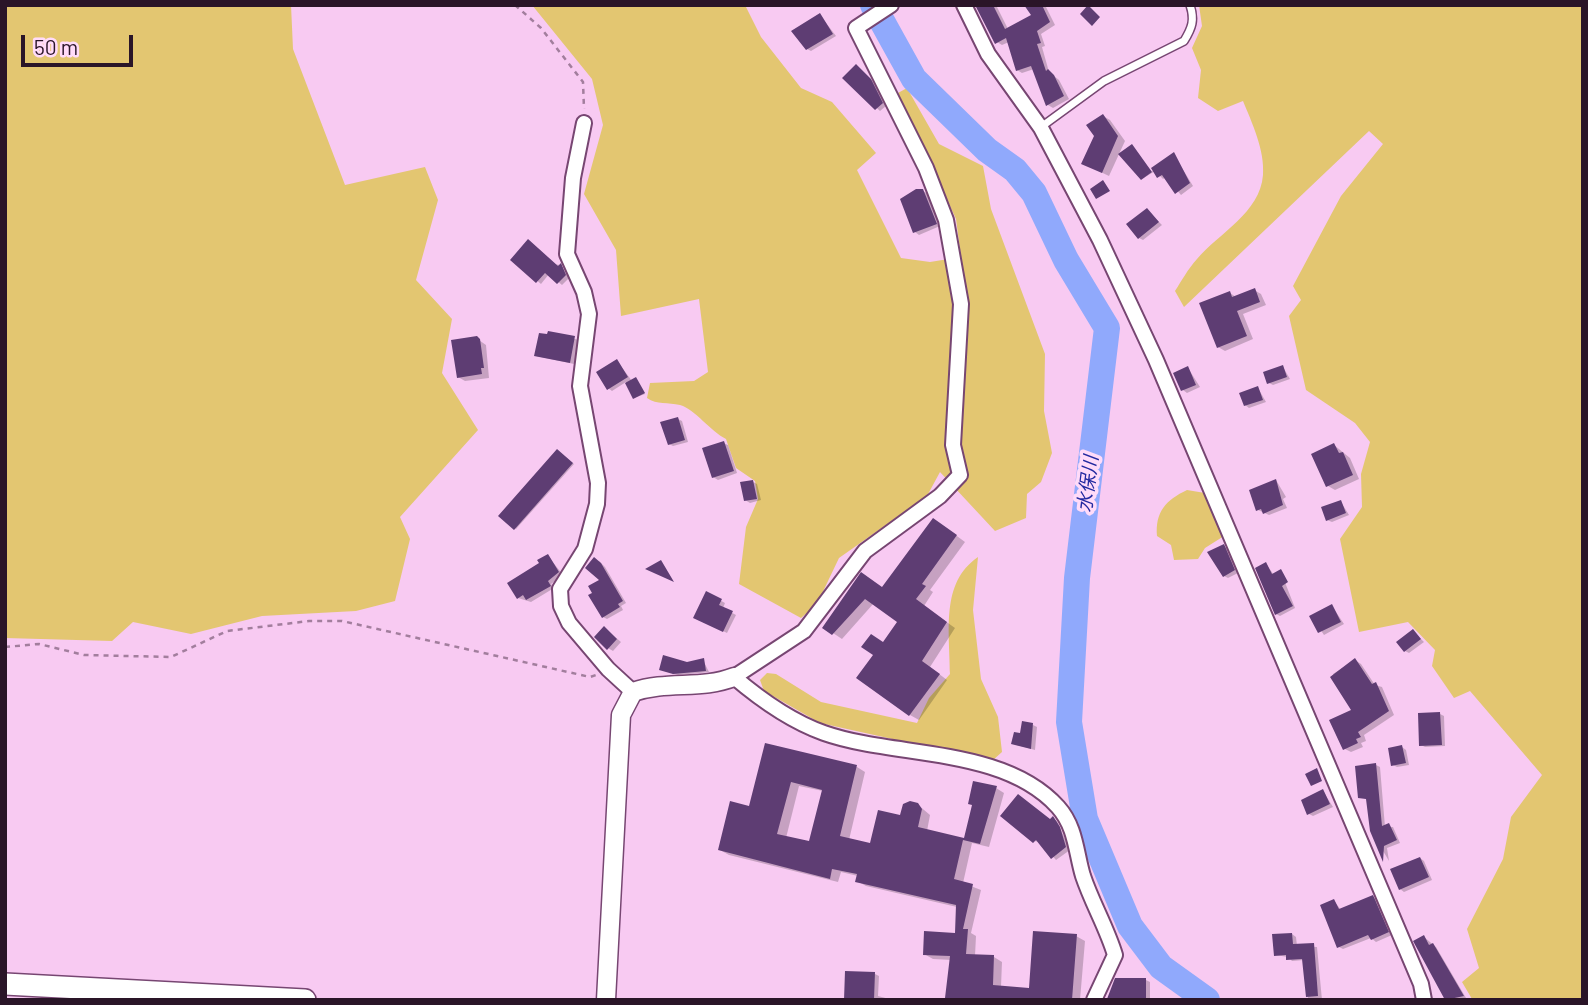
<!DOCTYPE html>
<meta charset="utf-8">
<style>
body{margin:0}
#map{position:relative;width:1588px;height:1005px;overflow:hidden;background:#f8caf2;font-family:Barlow,sans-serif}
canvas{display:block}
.frame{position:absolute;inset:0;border:7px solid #2a1528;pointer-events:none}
.scale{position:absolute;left:21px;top:35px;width:112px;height:32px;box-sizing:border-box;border:4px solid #2a1528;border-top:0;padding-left:9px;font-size:21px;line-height:24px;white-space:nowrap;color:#2a1528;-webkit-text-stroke:5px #ffdbf9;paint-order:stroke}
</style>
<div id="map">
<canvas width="1588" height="1005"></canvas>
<div class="frame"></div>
<div class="scale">50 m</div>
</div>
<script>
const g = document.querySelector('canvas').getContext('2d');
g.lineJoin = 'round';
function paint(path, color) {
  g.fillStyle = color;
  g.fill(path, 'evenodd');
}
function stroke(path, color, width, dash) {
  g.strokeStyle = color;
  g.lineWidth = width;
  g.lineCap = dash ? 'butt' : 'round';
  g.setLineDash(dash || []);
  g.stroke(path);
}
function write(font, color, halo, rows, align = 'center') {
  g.font = font + ' Barlow,"Noto Sans JP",sans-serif';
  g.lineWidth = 7;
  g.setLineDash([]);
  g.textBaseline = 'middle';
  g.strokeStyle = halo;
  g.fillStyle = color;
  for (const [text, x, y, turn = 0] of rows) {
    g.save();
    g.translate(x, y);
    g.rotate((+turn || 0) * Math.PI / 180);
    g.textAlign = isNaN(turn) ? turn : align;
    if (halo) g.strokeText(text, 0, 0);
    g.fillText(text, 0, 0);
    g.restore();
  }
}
const green = new Path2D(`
 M 5,5 L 291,5 L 293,49 L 345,185 L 425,167 L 438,200 L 416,280 L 452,319 L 442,373 L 478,430 L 400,517 L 410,539 L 395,601 L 356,611 L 262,616 L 191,634 L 133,622 L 112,641 L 5,638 Z
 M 532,5 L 745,5 L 761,37 L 801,88 L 832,102 L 876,153 L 857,170 L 901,258 L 930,262 L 961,257 L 956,219 L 898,93 L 907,88 L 939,144 L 983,166 L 991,209 L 1045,354 L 1044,411 L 1052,453 L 1041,482 L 1027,494 L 1026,518 L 995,531 L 940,472 L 927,496 L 839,558 L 817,604 L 801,618 L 739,584 L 746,527 L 758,499 L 755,481 L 736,468 L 726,439 C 710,431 696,410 680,405 C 668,402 657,405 647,398 L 650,383 L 694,381 L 708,372 L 699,299 L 621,316 L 616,250 L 584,194 L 603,125 L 592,79 Z
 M 1199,5 L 1583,5 L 1583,1000 L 1472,999 L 1462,982 L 1479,968 L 1467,929 L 1503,859 L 1511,817 L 1542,775 L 1470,691 L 1454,698 L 1432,666 L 1435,650 L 1408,622 L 1359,632 L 1340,539 L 1362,507 L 1361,474 L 1370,442 L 1355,423 L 1306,390 L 1289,316 L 1301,300 L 1293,286 L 1341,196 L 1383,144 L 1369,131 L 1184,307 L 1175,291 C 1182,280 1188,269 1197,259 C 1219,233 1260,213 1263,175 C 1265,150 1252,123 1243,101 L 1218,111 L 1198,98 L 1201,70 L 1192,48 L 1202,26 Z
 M 1187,490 L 1205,493 L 1224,536 L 1205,548 L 1198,559 L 1174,560 L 1171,545 L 1157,536 C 1155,512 1166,500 1187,490 Z
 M 978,557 L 973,610 L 981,679 L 998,717 L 1002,752 L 992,761 L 820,723 L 764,691 L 760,680 L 767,673 L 776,674 L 821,702 L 917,723 L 929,698 L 950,674 C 950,632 940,583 978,557 Z`);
const shadow = new Path2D(`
 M 977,5 L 996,5 L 1008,29 L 1033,16 L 1026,5 L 1045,5 L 1055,25 L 1041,34 L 1045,46 L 1042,47 L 1049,72 L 1059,80 L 1069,99 L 1053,108 L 1048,105 L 1034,69 L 1022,73 L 1017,70 L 1009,42 L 1002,45 L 997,42 Z
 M 820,15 L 836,36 L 811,51 L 807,49 Z
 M 860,69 L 875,83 L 886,106 L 880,111 L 845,78 Z
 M 1103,116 L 1110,120 L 1125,141 L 1109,176 L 1090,167 Z
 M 1174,155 L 1193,186 L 1181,195 L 1166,177 L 1163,179 L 1155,171 L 1142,179 Z
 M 923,191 L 928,194 L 940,226 L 919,235 L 915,232 Z
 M 1147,210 L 1162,225 L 1143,240 L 1139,238 Z
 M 513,260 L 561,265 L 569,278 L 562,285 L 549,274 L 541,284 Z
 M 1254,290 L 1261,294 L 1266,305 L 1243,314 L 1253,339 L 1225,351 L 1218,347 L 1230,293 L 1236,297 Z
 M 550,333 L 579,340 L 574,364 L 536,356 Z
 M 476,338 L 486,345 L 489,378 L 465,381 L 458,377 Z
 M 617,361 L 632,381 L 637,380 L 645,394 L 634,398 L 626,382 L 612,391 L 608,388 Z
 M 1283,367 L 1290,379 L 1273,385 L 1269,383 Z
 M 1188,368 L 1200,387 L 1187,393 L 1183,390 Z
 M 1258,388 L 1266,402 L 1249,408 L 1245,405 Z
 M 678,419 L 682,421 L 688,442 L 673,446 L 669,444 Z
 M 723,443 L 728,445 L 737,473 L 718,480 L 713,477 Z
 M 1334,445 L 1350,458 L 1359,479 L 1335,490 L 1328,486 Z
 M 558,451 L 574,464 L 516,529 L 501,516 Z
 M 1276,480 L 1286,497 L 1283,499 L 1287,508 L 1269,515 L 1258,510 Z
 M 753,482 L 757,484 L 761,500 L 750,503 L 745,500 Z
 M 1341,502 L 1349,515 L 1332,522 L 1327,520 Z
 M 942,525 L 965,542 L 930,590 L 933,592 L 924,606 L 955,628 L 930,667 L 947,680 L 919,720 L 910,715 L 884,643 L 899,622 L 874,603 L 842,639 L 824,627 L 861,574 L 883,589 Z
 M 1223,546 L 1228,548 L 1238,573 L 1228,578 L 1224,576 Z
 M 548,556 L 563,575 L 551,584 L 554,588 L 531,602 L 518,598 Z
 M 599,561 L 605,567 L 626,603 L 621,606 L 623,610 L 607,619 L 603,617 Z
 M 1266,564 L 1274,575 L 1281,572 L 1295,608 L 1280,616 L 1276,614 Z
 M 707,593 L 725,603 L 723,608 L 736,615 L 727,633 L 695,617 Z
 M 1332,606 L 1344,624 L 1324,635 L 1312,617 Z
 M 608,631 L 621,642 L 613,651 L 608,648 Z
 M 1413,631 L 1424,642 L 1409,653 L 1405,651 Z
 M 703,660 L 709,672 L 678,675 L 665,671 Z
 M 1355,660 L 1361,664 L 1375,685 L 1382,687 L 1394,715 L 1364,735 L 1366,741 L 1361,743 L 1363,747 L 1351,752 L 1345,749 L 1353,710 L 1333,674 Z
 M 1440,714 L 1444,716 L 1445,746 L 1425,747 L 1421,745 Z
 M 1033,725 L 1037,727 L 1035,750 L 1013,744 Z
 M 766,745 L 857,767 L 865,772 L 849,840 L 871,845 L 917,804 L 930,815 L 927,831 L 965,840 L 996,788 L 1004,793 L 989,847 L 972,843 L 963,883 L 981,890 L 971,933 L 976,936 L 975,956 L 994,957 L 1002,962 L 1001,987 L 1030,990 L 1076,936 L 1085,941 L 1080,1000 L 951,1000 L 947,997 L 952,960 L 933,959 L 924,954 L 956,935 L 957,907 L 866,886 L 857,881 L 858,876 L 841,872 L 838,882 L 729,855 L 720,850 L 751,808 ZM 799,786 L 823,791 L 811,843 L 786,838 Z
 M 1402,747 L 1406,750 L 1409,765 L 1397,767 L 1393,765 Z
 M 1376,765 L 1380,767 L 1385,827 L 1393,827 L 1400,843 L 1387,848 L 1389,861 L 1373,834 L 1368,800 L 1360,796 Z
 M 1323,791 L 1333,807 L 1313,816 L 1309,814 Z
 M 1053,819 L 1057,821 L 1070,850 L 1056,860 L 1040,842 L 1034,841 Z
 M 1420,858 L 1424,861 L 1432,880 L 1404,892 L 1400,889 Z
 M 1373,897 L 1377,899 L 1392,935 L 1376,942 L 1371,938 L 1343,949 L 1339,947 L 1334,901 L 1341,910 Z
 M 1292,934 L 1296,937 L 1297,946 L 1317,947 L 1322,1000 L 1297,1000 L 1308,998 L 1304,960 L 1292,961 L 1288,957 L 1275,955 Z
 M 1424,937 L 1436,947 L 1466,998 L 1447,1000 L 1416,942 Z
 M 875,974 L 879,976 L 878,996 L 893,1000 L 845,1000 Z
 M 1146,980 L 1150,982 L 1150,998 L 1161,1000 L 1109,998 Z`);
const river = new Path2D(`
 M 873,5 L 914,79 L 987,150 L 1015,170 L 1034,193 L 1066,260 L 1107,328 L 1077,578 L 1069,722 L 1085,819 L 1130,926 L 1161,967 L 1207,1000`);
const building = new Path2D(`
 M 975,5 L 993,5 L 1005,29 L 1031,15 L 1024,5 L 1042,5 L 1050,22 L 1037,31 L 1041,43 L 1037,44 L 1046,71 L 1048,69 L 1054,75 L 1064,96 L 1046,106 L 1031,66 L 1016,71 L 1006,38 L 995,44 Z
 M 1088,5 L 1100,17 L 1092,26 L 1080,14 Z
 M 820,13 L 833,34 L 806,50 L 791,31 Z
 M 856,64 L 871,79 L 883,103 L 875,110 L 842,78 Z
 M 1103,114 L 1118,136 L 1102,173 L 1081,164 L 1094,136 L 1086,125 Z
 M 1132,144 L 1152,172 L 1141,180 L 1118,154 Z
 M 1174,152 L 1190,183 L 1175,194 L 1162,175 L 1157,178 L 1151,168 Z
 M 1103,180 L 1110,191 L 1096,199 L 1090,189 Z
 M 916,189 L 923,189 L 937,224 L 913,233 L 900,199 Z
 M 1147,208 L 1159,222 L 1138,239 L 1126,224 Z
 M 528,239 L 558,266 L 561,263 L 566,275 L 557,284 L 545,273 L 536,283 L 510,260 Z
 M 1255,288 L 1260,302 L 1237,311 L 1247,336 L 1217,348 L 1199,303 L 1230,291 L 1232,297 Z
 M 548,331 L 575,336 L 570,363 L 534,356 L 539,333 L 547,334 Z
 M 477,336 L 480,339 L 484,368 L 481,368 L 482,374 L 457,378 L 451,340 Z
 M 617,359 L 628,377 L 607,390 L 596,372 Z
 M 1283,365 L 1287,377 L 1267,384 L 1263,372 Z
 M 1188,366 L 1196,385 L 1181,391 L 1173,373 Z
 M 636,377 L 645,393 L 633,399 L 625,383 Z
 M 1258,386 L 1263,400 L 1244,406 L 1239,393 Z
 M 678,417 L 685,440 L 668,445 L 660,422 Z
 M 724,441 L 734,471 L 712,478 L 702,448 Z
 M 1334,443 L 1339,453 L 1343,452 L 1353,475 L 1326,487 L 1311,454 Z
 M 557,449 L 573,463 L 514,530 L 498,516 Z
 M 1276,479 L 1283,505 L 1263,514 L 1261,509 L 1256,511 L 1249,490 Z
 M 753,480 L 757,499 L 744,501 L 740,482 Z
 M 1341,500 L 1346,513 L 1326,521 L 1321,507 Z
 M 933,518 L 957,535 L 922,584 L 926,586 L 916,599 L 947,622 L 922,661 L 940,674 L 909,716 L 856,678 L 873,655 L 861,647 L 871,634 L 883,642 L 897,622 L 865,599 L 832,635 L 822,628 L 861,572 L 882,587 Z
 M 1224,544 L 1235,570 L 1223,577 L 1207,552 Z
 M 548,554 L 559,572 L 548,581 L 551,586 L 526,600 L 523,595 L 517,599 L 507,583 L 539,563 L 537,560 Z
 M 594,557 L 601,563 L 623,601 L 618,604 L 620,607 L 602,618 L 588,595 L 592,593 L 588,586 L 599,580 L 585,568 Z
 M 661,560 L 674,582 L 645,569 Z
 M 1266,562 L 1272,574 L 1281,569 L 1288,582 L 1282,586 L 1293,606 L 1275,615 L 1255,568 Z
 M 706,591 L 722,599 L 719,605 L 733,611 L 723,632 L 693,618 Z
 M 1332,604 L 1341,622 L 1318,633 L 1309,616 Z
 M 604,626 L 617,639 L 607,650 L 594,637 Z
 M 1413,629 L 1421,639 L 1404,652 L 1396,642 Z
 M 663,655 L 687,662 L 704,658 L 706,671 L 673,674 L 659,670 Z
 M 1355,658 L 1372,684 L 1376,682 L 1389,711 L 1358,732 L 1361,737 L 1356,739 L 1358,743 L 1343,750 L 1329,720 L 1351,710 L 1330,677 Z
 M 1440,712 L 1442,745 L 1419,746 L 1418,713 Z
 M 1022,721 L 1033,723 L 1031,749 L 1011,744 L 1014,732 L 1020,733 Z
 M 765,743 L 857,765 L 840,836 L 870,843 L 878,810 L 900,815 L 903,804 L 910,801 L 918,803 L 922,809 L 918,827 L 964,838 L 972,805 L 968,804 L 973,781 L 997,786 L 980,844 L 963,840 L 954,879 L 973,884 L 963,929 L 968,929 L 966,954 L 994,955 L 993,985 L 1029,988 L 1033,931 L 1077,934 L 1072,1000 L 945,998 L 950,956 L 923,955 L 924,931 L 955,933 L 956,905 L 855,882 L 857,874 L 832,869 L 830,879 L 718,850 L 730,801 L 749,806 ZM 791,782 L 822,790 L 809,841 L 777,834 Z
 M 1402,745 L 1406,763 L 1391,766 L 1388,748 Z
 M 1376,763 L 1382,826 L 1389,823 L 1397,840 L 1384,846 L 1383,862 L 1370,831 L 1366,799 L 1358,798 L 1355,766 Z
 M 1317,768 L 1322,781 L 1311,786 L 1305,774 Z
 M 1323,789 L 1330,804 L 1307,815 L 1301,800 Z
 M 1018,794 L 1050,819 L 1053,816 L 1060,827 L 1066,847 L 1051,859 L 1036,840 L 1033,843 L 1000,816 Z
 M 1420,857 L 1429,877 L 1399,890 L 1390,869 Z
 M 1373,895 L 1389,932 L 1371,940 L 1368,935 L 1337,948 L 1320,905 L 1334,899 L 1339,909 Z
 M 1292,933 L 1293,944 L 1314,943 L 1318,996 L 1306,997 L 1302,959 L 1286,960 L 1286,955 L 1274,956 L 1272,934 Z
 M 1424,935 L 1429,945 L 1433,943 L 1464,996 L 1445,1000 L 1413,941 Z
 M 845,971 L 875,972 L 874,1000 L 844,1000 Z
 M 1115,978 L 1146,978 L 1146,1000 L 1107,999 Z`);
const path = new Path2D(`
 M 515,5 L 541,28 L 583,82 L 584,109
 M 5,647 L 39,644 L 84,655 L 171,657 L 227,631 L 309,621 L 342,621 L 590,677 L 596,675`);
const service = new Path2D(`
 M 1041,127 L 1104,81 L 1184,41 C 1192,28 1195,20 1190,5`);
const minor = new Path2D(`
 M 891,5 L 856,28 L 926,168 L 946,220 L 961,304 L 953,445 L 960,475 L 940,496 L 865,551 L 804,631 L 734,677 C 761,700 790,721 824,733 C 895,758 1003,746 1058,807 C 1076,827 1076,853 1083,876 C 1092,903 1107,928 1115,955 L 1094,1000
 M 964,5 L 988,54 L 1041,128 L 1100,240 L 1156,360 L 1421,984 L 1424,1000
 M 584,123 L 573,178 L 567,254 L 584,292 L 589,314 L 580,386 L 598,483 L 597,504 L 585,549 L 560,589 L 561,606 L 569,623 L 608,669 L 633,692`);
const tertiary = new Path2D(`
 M 606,1000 L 621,715 L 633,692 C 668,680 701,690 734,677`);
const secondary = new Path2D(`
 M 5,984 L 305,1000`);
const waterNames = [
 ["水保川",1088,484,-83]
];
paint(green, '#e3c671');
paint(shadow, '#0003');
stroke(river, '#90a9fc', 26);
paint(building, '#5e3d73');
stroke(service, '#774672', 10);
stroke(minor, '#774672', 18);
stroke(tertiary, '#774672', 21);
stroke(secondary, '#774672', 24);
stroke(path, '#a27e9d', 2.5, [5, 5]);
stroke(service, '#fff', 7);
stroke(minor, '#fff', 14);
stroke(tertiary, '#fff', 18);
stroke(secondary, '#fff', 21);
write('italic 19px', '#232aa0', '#ffdbf9', waterNames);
</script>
